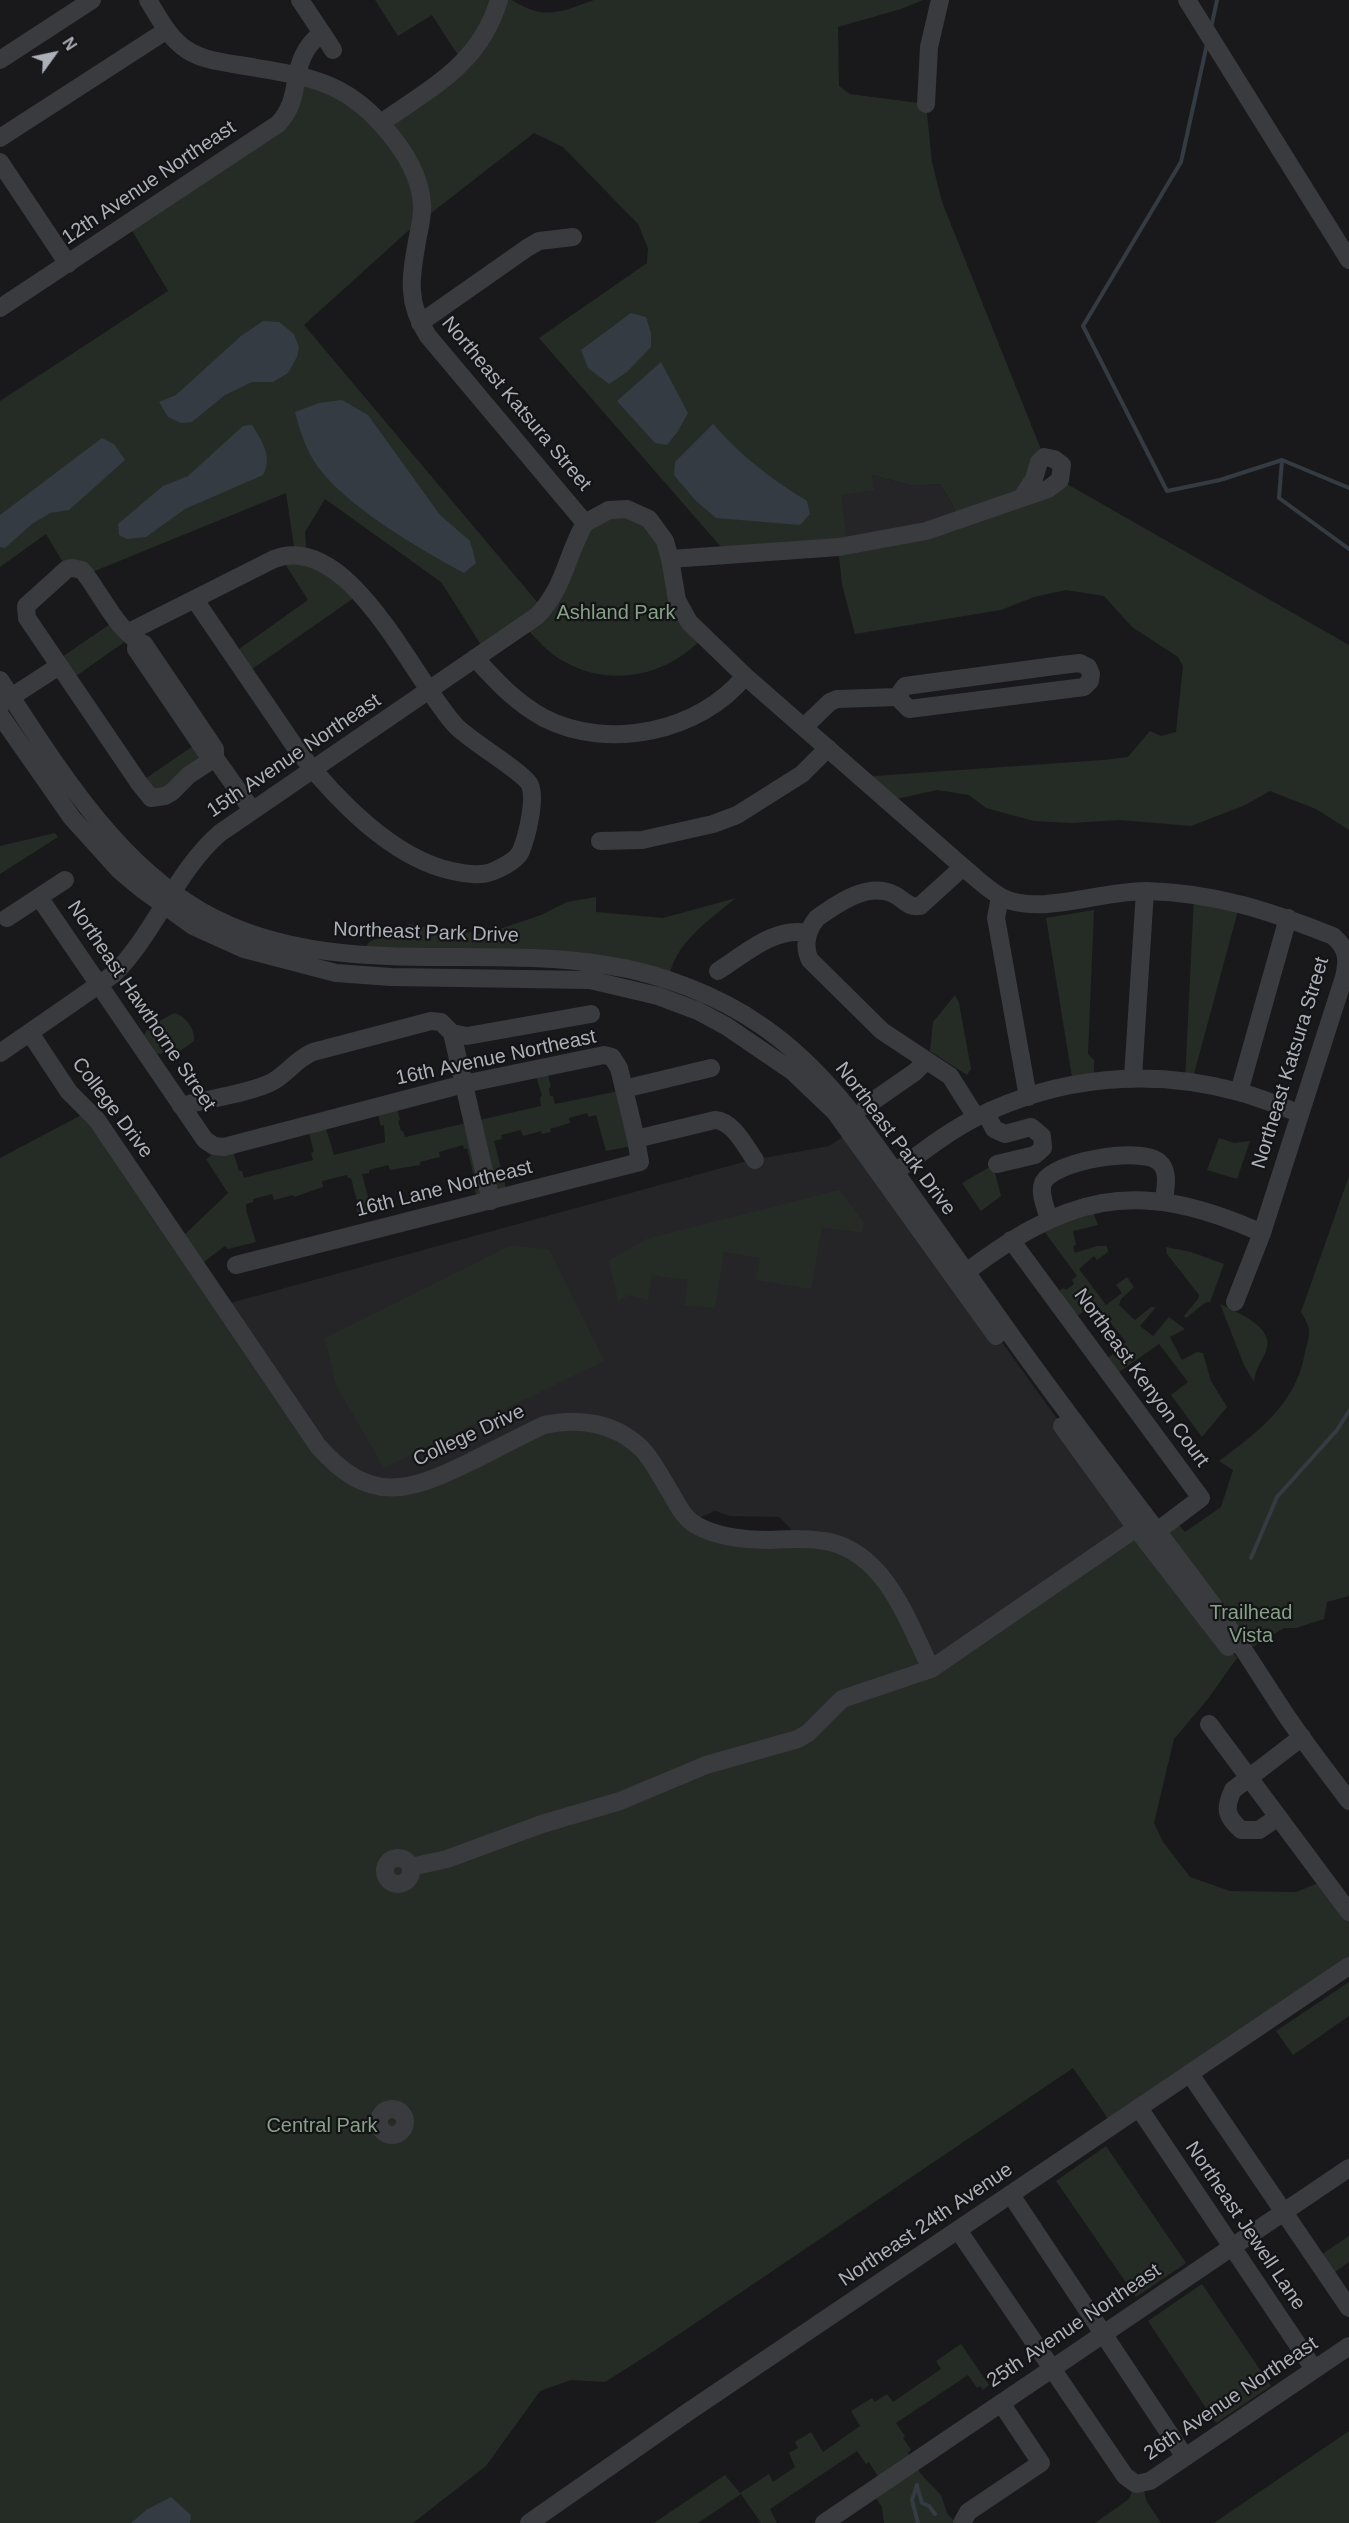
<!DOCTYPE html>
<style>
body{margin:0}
#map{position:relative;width:1349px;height:2523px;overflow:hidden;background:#19191b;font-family:Arial,sans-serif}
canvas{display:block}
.north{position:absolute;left:24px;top:24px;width:60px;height:60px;-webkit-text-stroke:4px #141416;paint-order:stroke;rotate:57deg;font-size:16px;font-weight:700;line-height:24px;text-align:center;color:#adb0b9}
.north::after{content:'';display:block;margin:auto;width:21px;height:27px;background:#adb0b9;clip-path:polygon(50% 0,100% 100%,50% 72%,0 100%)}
</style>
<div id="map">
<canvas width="1349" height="2523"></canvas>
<div class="north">N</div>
</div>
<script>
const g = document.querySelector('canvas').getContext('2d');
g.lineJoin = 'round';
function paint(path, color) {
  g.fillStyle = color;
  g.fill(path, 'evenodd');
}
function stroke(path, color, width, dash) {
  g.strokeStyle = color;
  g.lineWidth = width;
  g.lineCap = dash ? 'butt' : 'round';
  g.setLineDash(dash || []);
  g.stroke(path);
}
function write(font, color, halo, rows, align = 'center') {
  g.font = font + ' Arial,sans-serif';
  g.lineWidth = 4.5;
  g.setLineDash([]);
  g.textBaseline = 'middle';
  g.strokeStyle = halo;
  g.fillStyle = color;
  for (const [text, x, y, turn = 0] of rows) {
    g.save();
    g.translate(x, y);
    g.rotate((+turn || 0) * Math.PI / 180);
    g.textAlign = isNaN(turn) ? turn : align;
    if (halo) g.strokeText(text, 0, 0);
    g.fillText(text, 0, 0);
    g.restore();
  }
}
const built = new Path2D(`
 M 872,475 L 914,486 L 940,484 L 954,507 L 956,521 L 848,545 L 839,484 Z
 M 850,1132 L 1136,1528 L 931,1669 L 779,1517 L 730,1516 L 715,1511 L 701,1517 L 697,1526 L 411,1487 L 350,1474 L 223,1305 L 747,1161 L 829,1146 Z`);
const green = new Path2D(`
 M 375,0 L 512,0 C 545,21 560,12 594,0 L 923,0 L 901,9 L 838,27 L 839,86 L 850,94 L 926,104 L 932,162 L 942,202 L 1044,457 L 1022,496 L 1060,480 L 1349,645 L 1349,830 L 1316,809 L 1270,791 L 1243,806 L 1191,826 L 1120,820 L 1071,823 L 1034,821 L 986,808 L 969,795 L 937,790 L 887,801 L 860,777 L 1103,760 L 1128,757 L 1150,731 L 1161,736 L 1176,732 L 1183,666 L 1178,657 L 1132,627 L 1104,596 L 1066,590 L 1034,597 L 1001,610 L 855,634 L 842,584 L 838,547 L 728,555 L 539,338 L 647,263 L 648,248 L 638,224 L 563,147 L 534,133 L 408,231 L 304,325 L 543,609 L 598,514 L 649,519 L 675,592 L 704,636 C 669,676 611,688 565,662 C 548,653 536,639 524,625 L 485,651 L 441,582 L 325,499 L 305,532 L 307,556 L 361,593 L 245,674 L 232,654 L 308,600 L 280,556 L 295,553 L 286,493 L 85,575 L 67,569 L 46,534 L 0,567 L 0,401 L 168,291 L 128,224 L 278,124 L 296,75 L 381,123 L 463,63 L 432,15 L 398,36 ZM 872,475 L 914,486 L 940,484 L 954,507 L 956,521 L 848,545 L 841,495 L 874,490 Z
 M 116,620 L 133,636 L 69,681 L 56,661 Z
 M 199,742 L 208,755 L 165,796 L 139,783 Z
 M 55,833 L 58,837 L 0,874 L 0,846 Z
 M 1194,895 L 1240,903 L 1194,1074 L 1185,1081 Z
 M 596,897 L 596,912 L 663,918 L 736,898 C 708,921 674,943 668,981 L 608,965 L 362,954 L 369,942 L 410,924 L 456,934 L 471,932 L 482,935 L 541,915 L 567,902 Z
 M 1094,910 L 1088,1054 L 1094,1060 L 1094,1074 L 1072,1077 L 1046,918 Z
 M 955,995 L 959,1003 L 971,1069 L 967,1075 L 930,1051 L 933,1022 Z
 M 174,1013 C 185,1015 196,1030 194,1041 L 180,1051 L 157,1054 L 144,1035 L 149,1027 Z
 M 546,1066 L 551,1087 L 549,1088 L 550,1096 L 553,1096 L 555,1104 L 624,1090 L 637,1145 L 606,1151 L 596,1115 L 589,1117 L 587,1113 L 569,1118 L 570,1123 L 550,1129 L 551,1132 L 542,1134 L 541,1131 L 523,1136 L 521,1130 L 501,1135 L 502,1139 L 494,1141 L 508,1196 L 478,1204 L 472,1177 L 474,1176 L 467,1148 L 464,1149 L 463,1145 L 439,1152 L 440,1157 L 420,1162 L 420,1165 L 390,1170 L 388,1165 L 369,1170 L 369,1173 L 362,1174 L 372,1212 L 358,1216 L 356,1206 L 358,1205 L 351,1178 L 348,1178 L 347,1175 L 322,1181 L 323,1187 L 294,1197 L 293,1195 L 274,1200 L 272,1194 L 253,1199 L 253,1202 L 246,1204 L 246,1210 L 256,1242 L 228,1249 L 225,1246 L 197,1267 L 318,1446 L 390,1488 L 544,1425 L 616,1431 L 688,1519 L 861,1556 L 931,1669 L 1136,1528 L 1237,1658 L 1207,1700 L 1174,1739 L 1154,1823 L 1163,1842 L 1190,1877 L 1230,1891 L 1296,1892 L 1326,1880 L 1349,1912 L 1349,1966 L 1113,2126 L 1073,2068 L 654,2351 L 605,2382 L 571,2380 L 540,2391 L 486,2466 L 413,2523 L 190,2523 L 190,2515 L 146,2510 L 131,2523 L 0,2523 L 0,1158 L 89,1111 L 179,1240 L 228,1193 L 206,1159 L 224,1147 L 231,1145 L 239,1171 L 242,1171 L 244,1178 L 313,1160 L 311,1153 L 314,1152 L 307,1126 L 324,1122 L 334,1155 L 385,1142 L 384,1125 L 381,1126 L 376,1108 L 395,1102 L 400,1120 L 398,1121 L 401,1131 L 403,1131 L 405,1137 L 541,1106 L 540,1097 L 542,1096 L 534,1069 Z
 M 1219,1138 L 1234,1143 L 1250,1141 L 1237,1179 L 1207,1170 Z
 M 993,1165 L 1001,1196 L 981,1211 L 962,1183 Z
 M 1349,1176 L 1349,1596 L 1327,1602 L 1324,1619 L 1296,1628 L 1284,1628 L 1245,1651 L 1156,1532 L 1174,1519 L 1185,1532 L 1221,1507 L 1233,1470 L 1219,1461 C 1258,1432 1297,1403 1305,1352 C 1307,1345 1310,1335 1309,1329 C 1308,1324 1304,1317 1301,1312 Z
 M 839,1190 L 864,1223 L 862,1233 L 822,1227 L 811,1289 L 756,1280 L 760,1258 L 724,1252 L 715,1308 L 684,1305 L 688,1280 L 652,1275 L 648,1300 L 629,1295 L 618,1301 L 609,1261 L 646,1239 Z
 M 1090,1205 L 1098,1225 L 1073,1231 L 1076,1245 L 1073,1246 L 1075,1253 L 1097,1246 L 1107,1246 L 1108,1252 L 1097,1260 L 1094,1256 L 1079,1269 L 1106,1305 L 1122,1293 L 1116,1285 L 1127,1277 L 1134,1287 L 1121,1299 L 1119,1305 L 1135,1320 L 1151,1307 L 1156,1307 L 1140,1326 L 1153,1336 L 1169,1317 L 1185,1329 L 1170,1337 L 1182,1360 L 1197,1352 L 1203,1353 L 1211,1381 L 1227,1407 L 1202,1437 L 1171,1395 L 1188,1382 L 1159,1344 L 1112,1377 L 1102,1363 L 1113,1354 L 1115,1357 L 1123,1351 L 1121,1347 L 1126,1342 L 1091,1298 L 1080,1305 L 1084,1311 L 1071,1321 L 1053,1296 L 1063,1288 L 1066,1290 L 1074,1284 L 1072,1280 L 1077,1276 L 1039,1224 Z
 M 510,1246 L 549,1249 L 604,1361 L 384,1468 L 336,1385 L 325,1338 Z
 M 1166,1247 L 1191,1252 L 1224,1264 L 1210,1302 L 1206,1302 L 1186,1318 L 1184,1316 L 1198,1299 L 1199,1295 L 1167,1254 Z
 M 1220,1304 C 1236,1312 1276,1327 1266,1351 C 1261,1363 1255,1369 1254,1382 L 1244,1365 Z
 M 1349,1982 L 1349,2016 L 1293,2055 L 1276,2031 Z
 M 1106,2146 L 1186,2263 L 1136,2297 L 1056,2181 Z
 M 1349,2236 L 1349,2262 L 1328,2277 L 1315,2259 Z
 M 1202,2284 L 1271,2386 L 1216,2423 L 1148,2321 Z
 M 961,2344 L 989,2385 L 983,2390 L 980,2386 L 977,2388 L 968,2375 L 896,2423 L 905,2436 L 903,2438 L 911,2450 L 908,2453 L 921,2474 L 941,2495 L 947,2513 L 956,2523 L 884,2523 L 882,2507 L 871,2491 L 882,2483 L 869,2462 L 866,2464 L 857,2451 L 770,2509 L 777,2523 L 761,2523 L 741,2494 L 698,2523 L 654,2523 L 725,2475 L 740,2493 L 769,2474 L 773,2482 L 795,2467 L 789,2453 L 798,2448 L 795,2442 L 811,2432 L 823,2452 L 860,2426 L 851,2411 L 872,2398 L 875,2402 L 887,2394 L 893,2402 L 941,2369 L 936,2361 Z
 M 1349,2431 L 1349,2523 L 1214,2523 Z
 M 1142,2484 L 1147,2502 L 1161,2523 L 1095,2523 L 1129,2499 L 1135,2485 Z`);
const water = new Path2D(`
 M 631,313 L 646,317 L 651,333 L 651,347 L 627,372 L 609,384 L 588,368 L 581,350 Z
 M 263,321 L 279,322 L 294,334 L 299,347 L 297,357 L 288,373 L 273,382 L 252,382 L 225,395 L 192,422 L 181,423 L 168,417 L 159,402 L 176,395 L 241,336 Z
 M 661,362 L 688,413 L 678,431 L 667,445 L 655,443 L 617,401 Z
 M 342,400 L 368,415 L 440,515 L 470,541 L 476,563 L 464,573 C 421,550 346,506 318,467 C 306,450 300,431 295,412 L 319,403 Z
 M 713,424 C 741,456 771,479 807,501 L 810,514 L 800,525 L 716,518 L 695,500 L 674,475 L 675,462 Z
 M 252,425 C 262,441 273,457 263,475 L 185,509 L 146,537 L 127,539 L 119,535 L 118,524 L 163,486 L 188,476 L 243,426 Z
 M 102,438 L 114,444 L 125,460 L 69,510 L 50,513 L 32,524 L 5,548 L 0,547 L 0,515 Z
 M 171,2497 L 191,2515 L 190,2523 L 131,2523 L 146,2510 Z`);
const stream = new Path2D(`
 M 1211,28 L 1217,0
 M 1207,44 L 1181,162 L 1083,326 L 1167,491 L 1220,480 L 1282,460 L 1349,488
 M 1282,460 L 1279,498 L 1349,549
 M 1251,1558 L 1277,1497 L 1337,1430 L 1349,1411
 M 917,2485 L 912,2500 L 918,2523
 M 917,2486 L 922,2503 L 929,2506 L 935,2514`);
const minor = new Path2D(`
 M 148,0 C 159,18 169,38 187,50 C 203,60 221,62 239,65 C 297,75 340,77 382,125 C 402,147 420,173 422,204 C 423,215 420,226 418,236 C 411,275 405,301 428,336 L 585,523 L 609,510 L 627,509 L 649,519 L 665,541 L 670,559 L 677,600 L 689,622 L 745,676 L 963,867 C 975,877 989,891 1003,898 C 1040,916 1104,890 1147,891 C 1216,893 1270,911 1333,936 C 1348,949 1348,959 1344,977 L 1262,1233 L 1235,1302
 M 1187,0 L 1349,260
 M 322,33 L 333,50
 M 0,60 L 92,0
 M 926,104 L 929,47 L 940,0
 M 381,123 C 433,86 479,65 499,0
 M 0,138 L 167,30
 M 0,162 L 68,264
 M 0,308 L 278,124 C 306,95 285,61 322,33 L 300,0
 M 420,323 L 527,248 L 539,241 L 573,237
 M 670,559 L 839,547 L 926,531 L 1048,489 L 1060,480 L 1062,465 L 1054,459 L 1044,457 L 1039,462 L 1034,479 L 1022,497
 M 129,632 L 274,559 C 350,530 414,682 456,726 C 470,741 525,773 530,785 C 536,800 527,836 521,851 C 517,860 505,866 496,870 C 482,877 467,874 452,871 C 392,858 335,798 298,751 L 195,600
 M 137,641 L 136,649 L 208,755 L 215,758 L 189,775 L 172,792 L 165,796 L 151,798 L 139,783 L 27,618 L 26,606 L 67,569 L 72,568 L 82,570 C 100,591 118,634 144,644 L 215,749 L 215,758 L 252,810
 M 475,658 C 496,681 516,703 544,718 C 608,751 700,732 745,676
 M 0,680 C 55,763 112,860 201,911 C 325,982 472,943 606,965 C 659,973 718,995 762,1026 C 823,1068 863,1126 905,1186 C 939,1234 973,1282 1008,1331 C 1073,1423 1143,1511 1210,1601 C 1238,1639 1262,1679 1288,1718 C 1307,1746 1329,1774 1349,1801
 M 2,703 L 59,666
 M 0,715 L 72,818 L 119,870 L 143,890 L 193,926 L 244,949 L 336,973 L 391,977 L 590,980 L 658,996 L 698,1011 L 726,1026 L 792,1071 L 835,1112 L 996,1336
 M 804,727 L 830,702 L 837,699 L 897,697 L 909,709 L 1084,687 L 1090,681 L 1091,674 L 1088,667 L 1080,663 L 1062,665 L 905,686 L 897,697
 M 600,841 L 642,840 L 713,824 L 737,815 L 802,774 L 828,748
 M 963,867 L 920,906 C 909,908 904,900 895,895 C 869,881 838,903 817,918 C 807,930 803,946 810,960 L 882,1031 L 950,1076 L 976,1117
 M 39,897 L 205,1140 L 214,1146 L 224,1147 L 464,1084 L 604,1055 L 612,1057 L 619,1068 L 636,1139 L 715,1120 C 733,1121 745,1146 755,1160
 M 1000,897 L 996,918 L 1028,1097
 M 7,918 L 65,880
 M 718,971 C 745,954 775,926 808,933
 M 30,1033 L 69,1092 L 97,1120 L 318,1446 C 369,1504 407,1493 470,1462 C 494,1450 519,1437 544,1425 C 579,1417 615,1423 641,1448 C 652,1459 661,1477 669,1490 C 677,1503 683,1518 696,1525 C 718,1538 747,1540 771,1540 C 791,1539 811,1538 830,1542 C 887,1556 908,1622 931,1669
 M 452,1033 L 467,1036 L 591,1014
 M 0,1053 L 114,974 C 155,933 176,871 220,833 L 537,616 C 565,587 566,556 585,523
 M 1133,1077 L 1145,891
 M 624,1089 L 711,1068
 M 1239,1092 L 1288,918
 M 181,1106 C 203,1100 254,1092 272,1082 C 287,1074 296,1059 313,1052 L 431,1021 L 441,1022 L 452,1033 L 491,1201
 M 866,1106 L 915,1072 L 926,1061
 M 986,1113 L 994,1129 L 1005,1134 L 1031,1127 L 1042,1136 L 1043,1148 L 1035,1155 L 997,1164
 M 887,1178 C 916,1157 945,1133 977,1117 C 1060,1076 1150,1068 1239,1092 C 1259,1097 1279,1106 1299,1113
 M 1049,1219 C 1046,1208 1039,1194 1043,1183 C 1052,1161 1142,1146 1159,1162 C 1170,1171 1165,1189 1164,1201
 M 1011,1240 L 1201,1498 L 1156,1532
 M 236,1265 L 640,1162 L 636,1139
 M 957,1279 C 1065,1196 1133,1175 1262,1233
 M 1062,1426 L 1136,1528 L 1228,1647
 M 1209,1724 L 1349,1912
 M 1278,1817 L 1259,1830 L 1241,1830 C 1226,1816 1224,1809 1233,1790 L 1302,1737
 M385 1871a13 13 0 1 1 26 0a13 13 0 1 1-26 0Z
 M 411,1867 L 447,1859 L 542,1824 L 620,1801 L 706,1765 L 798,1739 L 808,1733 L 842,1699 L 931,1669 L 1145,1522
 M 1190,2074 L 1349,2308
 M 1139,2108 L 1314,2369
 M379 2122a13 13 0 1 1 26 0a13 13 0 1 1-26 0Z
 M 1011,2195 L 1185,2457
 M 958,2230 L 1125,2476 L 1136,2484 L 1150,2481 L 1349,2346
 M 529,2523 L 688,2412 L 1349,1966
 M 824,2523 L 1349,2168
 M 962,2523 L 968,2512 L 1041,2463 L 1001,2403`);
const streetNames = [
 ["12th Avenue Northeast",149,183,-34],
 ["Northeast Katsura Street",516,404,50],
 ["15th Avenue Northeast",294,756,-34],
 ["Northeast Park Drive",426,933,2],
 ["Northeast Hawthorne Street",141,1006,56],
 ["16th Avenue Northeast",496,1058,-12],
 ["Northeast Katsura Street",1291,1063,-73],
 ["College Drive",112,1108,53],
 ["Northeast Park Drive",895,1139,53],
 ["16th Lane Northeast",444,1189,-14],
 ["Northeast Kenyon Court",1141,1378,54],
 ["College Drive",469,1436,-25],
 ["Northeast 24th Avenue",926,2225,-34],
 ["Northeast Jewell Lane",1245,2226,56],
 ["25th Avenue Northeast",1074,2326,-34],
 ["26th Avenue Northeast",1231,2399,-34]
];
const parkNames = [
 ["Ashland Park",616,613],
 ["Trailhead",1251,1613],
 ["Vista",1251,1636],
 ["Central Park",322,2126]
];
paint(built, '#252528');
paint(green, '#252c26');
paint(water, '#343b42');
stroke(stream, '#343b42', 4);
stroke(minor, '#3a3b3f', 18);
write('20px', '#adb0b9', '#141416', streetNames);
write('20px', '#86a188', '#141416', parkNames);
</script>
